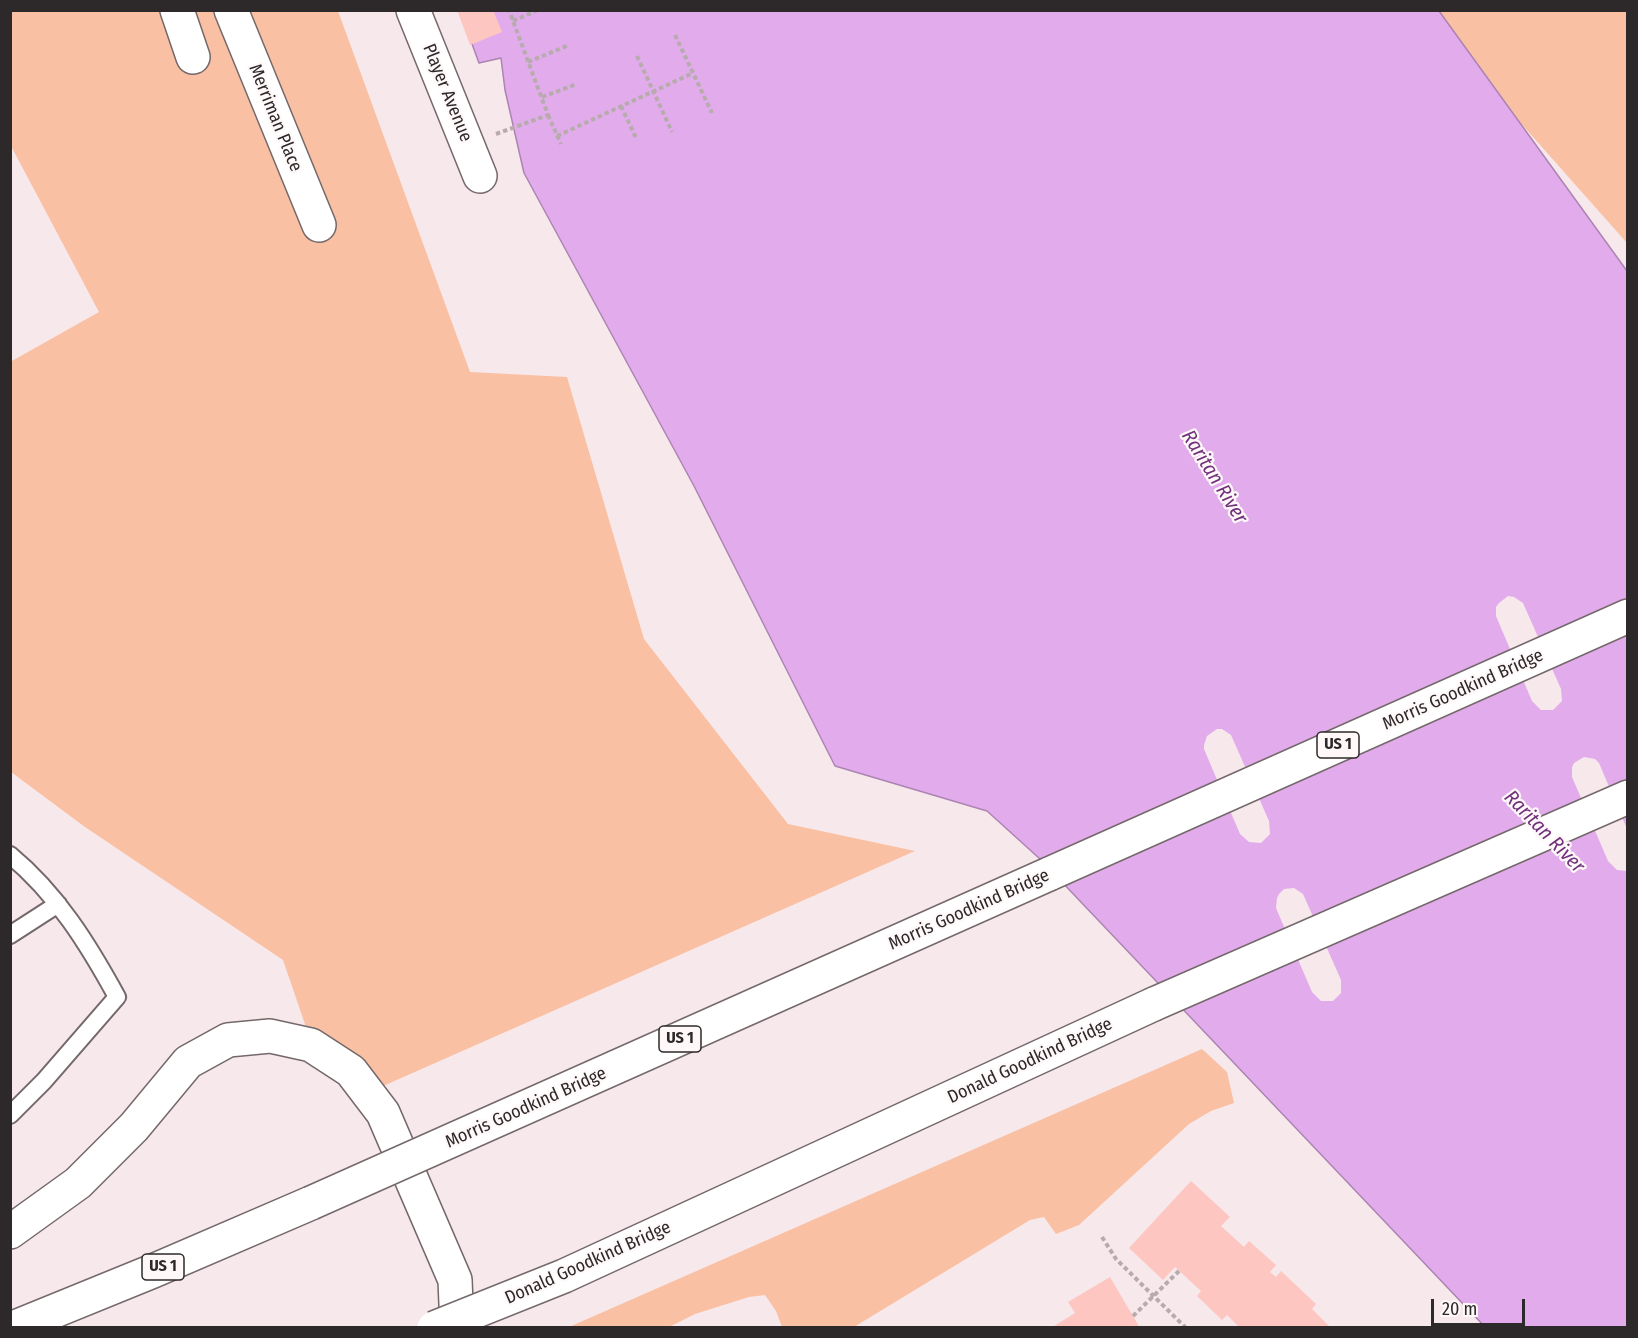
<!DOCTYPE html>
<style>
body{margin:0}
#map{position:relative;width:1638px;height:1338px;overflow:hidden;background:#f7e8eb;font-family:"Fira Sans Condensed",sans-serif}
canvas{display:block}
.frame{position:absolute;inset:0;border:12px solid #2d2829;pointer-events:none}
.scale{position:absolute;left:1431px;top:1299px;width:94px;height:27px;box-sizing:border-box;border:3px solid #2d2829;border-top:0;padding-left:8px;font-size:18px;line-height:21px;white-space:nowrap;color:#2d2829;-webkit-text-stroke:4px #fef8f9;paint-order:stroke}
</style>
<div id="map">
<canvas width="1638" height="1338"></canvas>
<div class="frame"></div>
<div class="scale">20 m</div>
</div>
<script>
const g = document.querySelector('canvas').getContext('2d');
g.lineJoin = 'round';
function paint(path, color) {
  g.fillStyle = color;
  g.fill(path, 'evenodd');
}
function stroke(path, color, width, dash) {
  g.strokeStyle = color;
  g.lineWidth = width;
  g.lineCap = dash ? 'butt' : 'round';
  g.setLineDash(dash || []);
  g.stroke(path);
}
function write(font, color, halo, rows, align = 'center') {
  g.font = font + ' "Fira Sans Condensed",sans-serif';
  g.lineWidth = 4.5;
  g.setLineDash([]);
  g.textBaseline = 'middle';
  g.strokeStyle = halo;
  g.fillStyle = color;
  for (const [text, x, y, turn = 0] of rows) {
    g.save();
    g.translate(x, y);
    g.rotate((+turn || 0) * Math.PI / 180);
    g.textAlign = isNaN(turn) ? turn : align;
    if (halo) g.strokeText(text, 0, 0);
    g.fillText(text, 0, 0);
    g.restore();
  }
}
const green = new Path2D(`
 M 11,11 L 338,11 L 470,372 L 567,377 L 644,639 L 788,824 L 915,851 L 365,1094 L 309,1036 L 283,960 L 85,827 L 11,772 L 10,362 L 99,312 L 11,146 Z
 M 1431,11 L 1627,11 L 1627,243 L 1439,31 Z
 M 1202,1049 L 1227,1072 L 1234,1103 L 1211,1111 L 1189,1124 L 1079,1225 L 1056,1234 L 1044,1217 L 1030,1220 L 854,1327 L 782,1327 L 776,1311 L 765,1295 L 749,1297 L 695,1314 L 669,1327 L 569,1327 Z`);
const water = new Path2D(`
 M 460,11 L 1439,11 L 1627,271 L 1627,1327 L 1485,1327 L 1040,859 L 987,811 L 835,766 L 694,486 L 524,173 L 505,90 L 501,58 L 479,63 Z`);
const pier = new Path2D(`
 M 1508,596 L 1514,597 L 1523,603 L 1561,689 L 1562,701 L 1553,710 L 1541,710 L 1532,701 L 1496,616 L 1496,607 L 1499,603 Z
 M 1217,729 L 1222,729 L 1231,735 L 1269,821 L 1270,834 L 1261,843 L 1249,842 L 1240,834 L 1204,749 L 1204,745 L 1207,736 Z
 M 1584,757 L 1595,759 L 1599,763 L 1627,829 L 1627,871 L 1617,870 L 1608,861 L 1572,777 L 1572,767 L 1574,763 Z
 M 1294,888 L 1303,894 L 1341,980 L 1341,993 L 1333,1001 L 1321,1001 L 1312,992 L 1276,908 L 1277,898 L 1279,894 L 1284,889 Z`);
const building = new Path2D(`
 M 457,10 L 493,10 L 502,32 L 470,45 Z
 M 1191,1181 L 1230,1217 L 1221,1226 L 1244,1247 L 1249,1241 L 1276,1265 L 1270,1272 L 1276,1277 L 1281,1271 L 1316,1304 L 1312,1309 L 1331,1328 L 1240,1328 L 1227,1315 L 1222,1320 L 1197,1296 L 1201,1291 L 1175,1267 L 1163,1280 L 1129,1248 Z
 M 1110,1277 L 1140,1328 L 1051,1328 L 1075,1313 L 1068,1302 Z`);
const path = new Path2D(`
 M 513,21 L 538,10
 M 675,35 L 712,113
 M 637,56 L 672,132
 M 528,62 L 569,45
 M 542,97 L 577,84
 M 621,106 L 637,140
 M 548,115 L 561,144
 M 496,134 L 548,115 L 509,10
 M 557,136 L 693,73
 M 1102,1237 L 1116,1259 L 1186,1328
 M 1133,1316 L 1179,1271`);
const lane = new Path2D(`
 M 10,855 C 57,894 88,944 117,997 L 44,1081 L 10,1115
 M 10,935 L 58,904`);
const street = new Path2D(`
 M 177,10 L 193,57
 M 231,10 L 319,225
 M 413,10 L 480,176`);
const highway = new Path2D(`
 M 1049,874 L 1628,616
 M 1154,1004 L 1628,797
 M 10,1232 L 78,1183 L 134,1127 L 188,1062 L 228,1040 L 270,1036 L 311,1045 L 351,1071 L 383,1113 L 455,1280 L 457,1328
 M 13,1328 L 153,1271 L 311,1203`);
const highwayBridge = new Path2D(`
 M 311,1203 L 1049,874
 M 434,1328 L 564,1276 L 1154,1004`);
const shields = [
 [1338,745,42],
 [680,1039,42],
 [163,1267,42]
];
const shieldNames = [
 ["US 1",1338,745],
 ["US 1",680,1039],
 ["US 1",163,1267]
];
const streetNames = [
 ["Player Avenue",447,93,68],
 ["Merriman Place",275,118,68],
 ["Morris Goodkind Bridge",1463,690,-24],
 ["Morris Goodkind Bridge",969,910,-24],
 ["Donald Goodkind Bridge",1030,1061,-25],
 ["Morris Goodkind Bridge",526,1108,-24],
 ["Donald Goodkind Bridge",588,1263,-24]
];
const waterNames = [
 ["Raritan River",1214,477,58],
 ["Raritan River",1544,832,46]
];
paint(green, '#fac0a3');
paint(water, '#e2acec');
stroke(water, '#ac84b2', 1.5);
paint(pier, '#f7e8eb');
paint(building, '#fec6c0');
stroke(lane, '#74686a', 20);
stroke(street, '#74686a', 36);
stroke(highway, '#74686a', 36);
stroke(path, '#b7abad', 4, [4.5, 3]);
stroke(lane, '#fff', 16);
stroke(street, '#fff', 33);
stroke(highway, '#fff', 33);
stroke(highwayBridge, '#74686a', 36, []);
stroke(highwayBridge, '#fff', 33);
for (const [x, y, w] of shields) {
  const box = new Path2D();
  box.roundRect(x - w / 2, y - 13, w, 26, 4.5);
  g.fillStyle = '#fef8f9';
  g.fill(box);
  stroke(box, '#2d2829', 1.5);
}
write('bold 16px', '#2d2829', null, shieldNames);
write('18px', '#2d2829', '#fef8f9', streetNames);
write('italic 20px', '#70307c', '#fef8f9', waterNames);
</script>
